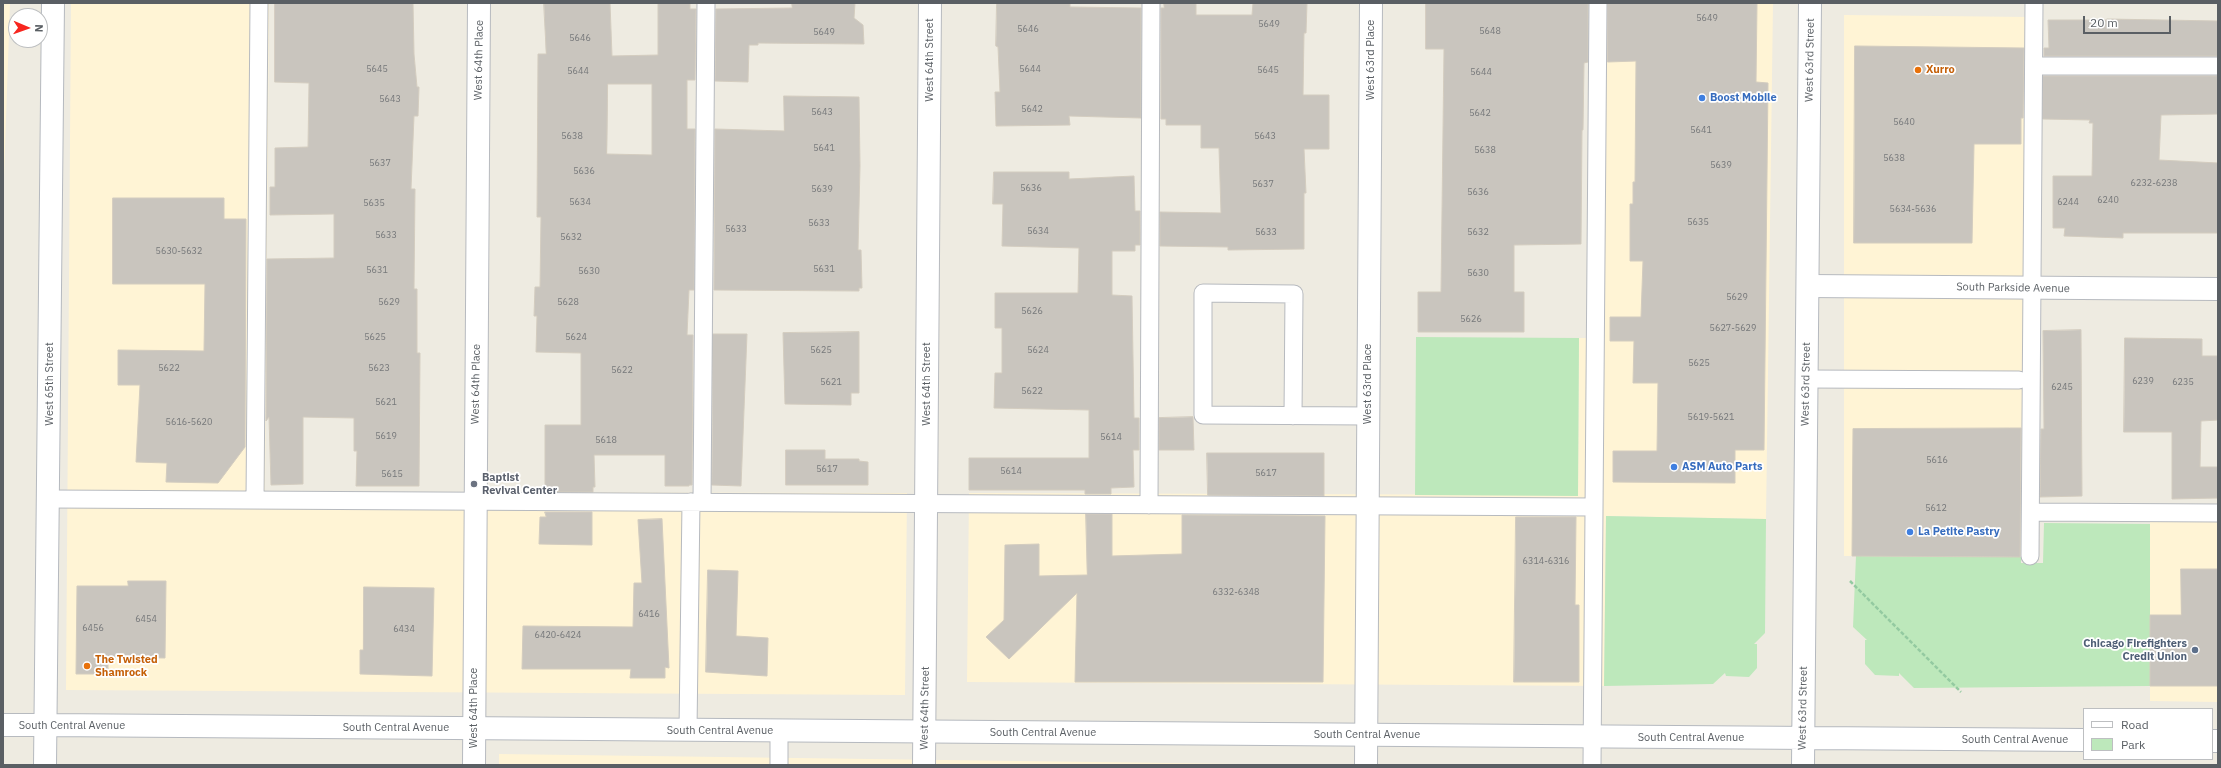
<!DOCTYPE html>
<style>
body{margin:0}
#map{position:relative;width:2221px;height:768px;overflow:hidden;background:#eeebe1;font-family:"IBM Plex Sans",sans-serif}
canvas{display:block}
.frame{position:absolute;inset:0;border:4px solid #5a5f64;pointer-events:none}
.legend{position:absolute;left:2083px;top:708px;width:130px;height:52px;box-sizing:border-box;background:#fff;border:1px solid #bdbfc1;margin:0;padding:5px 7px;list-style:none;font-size:12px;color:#5a5f64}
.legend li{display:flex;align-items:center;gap:8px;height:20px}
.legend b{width:20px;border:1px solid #bdbfc1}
.north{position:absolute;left:8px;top:8px;width:40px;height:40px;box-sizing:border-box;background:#fff;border:1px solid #bdbfc1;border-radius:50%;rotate:92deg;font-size:11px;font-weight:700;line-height:16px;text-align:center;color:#5a5f64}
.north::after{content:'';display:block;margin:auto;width:14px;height:18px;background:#f7261f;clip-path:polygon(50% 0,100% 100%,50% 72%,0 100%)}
.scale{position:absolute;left:2083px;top:16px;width:88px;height:18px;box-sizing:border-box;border:2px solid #5a5f64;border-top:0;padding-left:5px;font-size:12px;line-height:14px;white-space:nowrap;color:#5a5f64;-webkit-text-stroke:3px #fff;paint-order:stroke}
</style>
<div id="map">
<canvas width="2221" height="768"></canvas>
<div class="frame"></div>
<ul class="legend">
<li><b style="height:5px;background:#fff"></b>Road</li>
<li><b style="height:11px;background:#bde8bb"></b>Park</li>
</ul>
<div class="north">N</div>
<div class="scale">20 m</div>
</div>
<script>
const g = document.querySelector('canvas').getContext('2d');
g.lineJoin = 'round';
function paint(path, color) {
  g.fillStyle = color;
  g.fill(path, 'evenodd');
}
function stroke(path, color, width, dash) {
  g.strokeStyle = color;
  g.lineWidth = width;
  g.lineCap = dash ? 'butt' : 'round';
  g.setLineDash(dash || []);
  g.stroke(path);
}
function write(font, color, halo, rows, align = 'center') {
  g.font = font + ' "IBM Plex Sans",sans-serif';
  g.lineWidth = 3.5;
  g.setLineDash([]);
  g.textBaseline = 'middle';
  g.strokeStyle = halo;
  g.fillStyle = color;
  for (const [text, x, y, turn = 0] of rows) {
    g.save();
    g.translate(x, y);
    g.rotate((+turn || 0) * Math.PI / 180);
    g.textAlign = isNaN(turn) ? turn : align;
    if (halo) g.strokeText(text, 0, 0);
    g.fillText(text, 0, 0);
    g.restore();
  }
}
const commercial = new Path2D(`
 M 3,3 L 10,3 L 3,206 Z
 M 71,3 L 269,3 L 265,492 L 907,493 L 905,695 L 66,690 Z
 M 1607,3 L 1773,3 L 1766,519 L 1606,516 L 1604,686 L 967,682 L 969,493 L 1578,495 L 1579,338 L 1604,338 Z
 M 1844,15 L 2030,17 L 2030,556 L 1844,556 Z
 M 2150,513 L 2218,513 L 2218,702 L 2150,701 Z
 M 499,754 L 1315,765 L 499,765 Z`);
const green = new Path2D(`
 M 1416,337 L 1579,338 L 1578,496 L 1415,495 Z
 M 1606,516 L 1766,519 L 1765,633 L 1754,644 L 1757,644 L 1757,668 L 1749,677 L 1726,676 L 1725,673 L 1713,684 L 1604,686 Z
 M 2044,523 L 2150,524 L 2150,686 L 1914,688 L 1899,673 L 1899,676 L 1875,675 L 1865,664 L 1865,640 L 1867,640 L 1853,627 L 1856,556 L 2021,557 L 2021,563 L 2043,563 Z`);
const building = new Path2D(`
 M 275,3 L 413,3 L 414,54 L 417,87 L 419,87 L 418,116 L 414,116 L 411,189 L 415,189 L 414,289 L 417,289 L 417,353 L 420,353 L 419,486 L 356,486 L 357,451 L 354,451 L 354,418 L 303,417 L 303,484 L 271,485 L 269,417 L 266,421 L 267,259 L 334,258 L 334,214 L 270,215 L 270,187 L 275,187 L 275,148 L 308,147 L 309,83 L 275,82 Z
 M 544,3 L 610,3 L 612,56 L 658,55 L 658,3 L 690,3 L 690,9 L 696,9 L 695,80 L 687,80 L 687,129 L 695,129 L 694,290 L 689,290 L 687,335 L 693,335 L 692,485 L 689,485 L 689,486 L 665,486 L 665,455 L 594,455 L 595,487 L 593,487 L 593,492 L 545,492 L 545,425 L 581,425 L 581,353 L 536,352 L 537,316 L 534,316 L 535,287 L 540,287 L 541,217 L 537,217 L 538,54 L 546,54 ZM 608,84 L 652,84 L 652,155 L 607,154 Z
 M 792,3 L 855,3 L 854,18 L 863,25 L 864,44 L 758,43 L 758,45 L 749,45 L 748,82 L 715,81 L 716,9 L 792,8 Z
 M 997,3 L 1070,3 L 1070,7 L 1141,8 L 1141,118 L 1069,116 L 1070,125 L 996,126 L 995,92 L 1000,92 L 998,47 L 996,46 Z
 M 1164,3 L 1196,3 L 1196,15 L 1252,15 L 1253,3 L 1307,3 L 1306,33 L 1304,33 L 1303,95 L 1329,95 L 1329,149 L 1304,149 L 1306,193 L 1304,193 L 1304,249 L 1228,250 L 1228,247 L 1160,246 L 1160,212 L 1221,213 L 1219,148 L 1201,148 L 1201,125 L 1166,125 L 1166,119 L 1161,119 L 1161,8 L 1164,8 Z
 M 1426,3 L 1588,3 L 1588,62 L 1584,63 L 1583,130 L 1582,130 L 1581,244 L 1514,245 L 1514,292 L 1524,292 L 1524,332 L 1418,332 L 1418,292 L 1441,292 L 1444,49 L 1426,49 Z
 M 1608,3 L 1757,3 L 1756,82 L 1768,83 L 1764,450 L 1735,450 L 1735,483 L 1613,482 L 1613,451 L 1657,451 L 1658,383 L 1633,383 L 1634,341 L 1610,341 L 1610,317 L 1641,317 L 1643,261 L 1630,261 L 1630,204 L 1633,204 L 1633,182 L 1635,182 L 1636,61 L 1608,62 Z
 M 2107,19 L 2218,21 L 2218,56 L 2044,56 L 2044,48 L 2049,48 L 2048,20 L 2107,20 Z
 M 1855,46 L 2024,48 L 2023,118 L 2021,118 L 2021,144 L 1974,144 L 1972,243 L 1854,243 Z
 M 2043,76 L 2218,76 L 2218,114 L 2161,115 L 2159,160 L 2218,163 L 2218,233 L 2123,233 L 2123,238 L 2064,236 L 2065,228 L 2053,228 L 2053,176 L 2092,176 L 2093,123 L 2089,123 L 2090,120 L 2043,119 Z
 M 784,96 L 859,97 L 860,166 L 858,250 L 861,250 L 862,288 L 859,288 L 859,291 L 714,290 L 715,129 L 784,131 Z
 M 994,172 L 1069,172 L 1069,179 L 1134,176 L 1135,211 L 1140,211 L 1140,245 L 1135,245 L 1135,251 L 1112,251 L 1112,295 L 1132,296 L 1134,418 L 1139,418 L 1139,450 L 1133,450 L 1134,487 L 1111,488 L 1111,494 L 1085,494 L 1085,490 L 969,490 L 969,458 L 1089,458 L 1089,410 L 994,408 L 995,373 L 1002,373 L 1002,328 L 995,328 L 995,293 L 1078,293 L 1079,248 L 1002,246 L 1003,204 L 993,204 Z
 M 113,198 L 224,198 L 224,219 L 246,219 L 245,447 L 218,483 L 166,482 L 167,463 L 136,462 L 140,385 L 118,385 L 118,350 L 204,351 L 205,284 L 113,284 Z
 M 2081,330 L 2082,496 L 2040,497 L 2041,429 L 2044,429 L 2043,331 Z
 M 859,332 L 859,393 L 851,393 L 851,405 L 785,404 L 783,333 Z
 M 713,334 L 747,334 L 741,486 L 712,485 Z
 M 2125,338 L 2202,339 L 2202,356 L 2218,356 L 2218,420 L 2201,421 L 2200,467 L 2218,467 L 2218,498 L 2172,499 L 2172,432 L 2124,432 Z
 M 1193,417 L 1194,450 L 1159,450 L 1159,418 Z
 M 2010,428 L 2021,428 L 2020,557 L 1852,556 L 1853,429 Z
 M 786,450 L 825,450 L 825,459 L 859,459 L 859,461 L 868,462 L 868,485 L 786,485 Z
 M 1207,453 L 1324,453 L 1324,496 L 1208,495 Z
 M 545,512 L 592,512 L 592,545 L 539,544 L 540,517 L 546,517 Z
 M 1086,514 L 1112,514 L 1112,556 L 1182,554 L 1182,515 L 1325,516 L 1323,682 L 1075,682 L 1077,593 L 1009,659 L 986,637 L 1004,620 L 1005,545 L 1039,544 L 1039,576 L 1087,575 Z
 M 1516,517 L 1576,517 L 1575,605 L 1579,605 L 1579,682 L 1514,682 Z
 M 662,519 L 669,668 L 665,667 L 665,678 L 630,678 L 631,669 L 522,669 L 523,626 L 633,627 L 634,583 L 642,583 L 638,520 Z
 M 2181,569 L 2218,569 L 2218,686 L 2150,686 L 2150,615 L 2181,615 Z
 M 708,570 L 738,571 L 736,636 L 768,638 L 767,676 L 706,672 Z
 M 128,581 L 166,581 L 165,658 L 108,657 L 108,674 L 76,674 L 77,586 L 128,586 Z
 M 364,587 L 434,588 L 432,676 L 360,674 L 360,650 L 363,650 Z`);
const path = new Path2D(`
 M 1850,581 L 1961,692`);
const lane = new Path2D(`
 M 2034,66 L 2218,66
 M 1806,379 L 2019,380
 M 1293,416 L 1294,294 L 1203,293 L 1203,415 L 1368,416
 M 49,499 L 1594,507
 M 255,499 L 259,3
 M 702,502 L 706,3
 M 1149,505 L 1151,3
 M 2031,512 L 2218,513
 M 2030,556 L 2034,3
 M 688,730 L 691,502
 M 779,765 L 779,731
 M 1592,765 L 1598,3`);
const street = new Path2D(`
 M 1808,286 L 2218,289
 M 3,725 L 46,725
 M 474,765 L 479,3
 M 924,765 L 930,3
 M 1366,765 L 1371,3`);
const secondary = new Path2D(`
 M 46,725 L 2084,740
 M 2212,741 L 2218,741
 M 45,765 L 53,3
 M 1803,765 L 1810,3`);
const markers = [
 [1918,70,4,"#e8710a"],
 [1702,98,4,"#3f7fe0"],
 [1674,467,4,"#3f7fe0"],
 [474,484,4,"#6b7280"],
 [1910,532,4,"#3f7fe0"],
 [2195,650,4,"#5c6f8a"],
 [87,666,4,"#e8710a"]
];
const numberNames = [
 ["5649",1707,18],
 ["5649",1269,24],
 ["5646",1028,29],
 ["5648",1490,31],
 ["5649",824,32],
 ["5646",580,38],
 ["5645",377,69],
 ["5644",1030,69],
 ["5645",1268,70],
 ["5644",578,71],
 ["5644",1481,72],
 ["5643",390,99],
 ["5642",1032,109],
 ["5643",822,112],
 ["5642",1480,113],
 ["5640",1904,122],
 ["5641",1701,130],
 ["5638",572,136],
 ["5643",1265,136],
 ["5641",824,148],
 ["5638",1485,150],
 ["5638",1894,158],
 ["5637",380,163],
 ["5639",1721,165],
 ["5636",584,171],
 ["6232-6238",2154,183],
 ["5637",1263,184],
 ["5636",1031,188],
 ["5639",822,189],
 ["5636",1478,192],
 ["6240",2108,200],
 ["5634",580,202],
 ["6244",2068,202],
 ["5635",374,203],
 ["5634-5636",1913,209],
 ["5635",1698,222],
 ["5633",819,223],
 ["5633",736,229],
 ["5634",1038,231],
 ["5633",1266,232],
 ["5632",1478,232],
 ["5633",386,235],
 ["5632",571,237],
 ["5630-5632",179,251],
 ["5631",824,269],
 ["5631",377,270],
 ["5630",589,271],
 ["5630",1478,273],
 ["5629",1737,297],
 ["5629",389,302],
 ["5628",568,302],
 ["5626",1032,311],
 ["5626",1471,319],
 ["5627-5629",1733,328],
 ["5625",375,337],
 ["5624",576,337],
 ["5625",821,350],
 ["5624",1038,350],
 ["5625",1699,363],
 ["5622",169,368],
 ["5623",379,368],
 ["5622",622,370],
 ["6239",2143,381],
 ["5621",831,382],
 ["6235",2183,382],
 ["6245",2062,387],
 ["5622",1032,391],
 ["5621",386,402],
 ["5619-5621",1711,417],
 ["5616-5620",189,422],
 ["5619",386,436],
 ["5614",1111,437],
 ["5618",606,440],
 ["5616",1937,460],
 ["5617",827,469],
 ["5614",1011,471],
 ["5617",1266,473],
 ["5615",392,474],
 ["5612",1936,508],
 ["6314-6316",1546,561],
 ["6332-6348",1236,592],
 ["6416",649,614],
 ["6454",146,619],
 ["6456",93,628],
 ["6434",404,629],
 ["6420-6424",558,635]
];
const streetNames = [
 ["West 64th Place",479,60,-89],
 ["West 64th Street",930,60,-90],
 ["West 63rd Place",1371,60,-90],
 ["West 63rd Street",1810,60,-89],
 ["South Parkside Avenue",2013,288,1],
 ["West 65th Street",50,384,-90],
 ["West 64th Place",476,384,-89],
 ["West 64th Street",927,384,-90],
 ["West 63rd Place",1368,384,-90],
 ["West 63rd Street",1806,384,-89],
 ["West 64th Place",474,708,-90],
 ["West 64th Street",925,708,-89],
 ["West 63rd Street",1803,708,-89],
 ["South Central Avenue",72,726],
 ["South Central Avenue",396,728],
 ["South Central Avenue",720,731],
 ["South Central Avenue",1043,733],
 ["South Central Avenue",1367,735],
 ["South Central Avenue",1691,738],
 ["South Central Avenue",2015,740]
];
const foodNames = [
 ["Xurro",1926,70],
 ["The Twisted",95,660],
 ["Shamrock",95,673]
];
const shopNames = [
 ["Boost Mobile",1710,98],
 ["ASM Auto Parts",1682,467],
 ["La Petite Pastry",1918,532]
];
const worshipNames = [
 ["Baptist",482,478],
 ["Revival Center",482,491]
];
const serviceNames = [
 ["Chicago Firefighters",2187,644],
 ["Credit Union",2187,657]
];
paint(commercial, '#fff4d5');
paint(green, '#bde8bb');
paint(building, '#c9c5be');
stroke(building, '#d3ccbf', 1);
stroke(lane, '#b7babf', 19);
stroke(street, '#b7babf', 24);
stroke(secondary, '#b5b9bf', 24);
stroke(path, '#94caa1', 2.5, [4, 2]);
stroke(lane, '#fff', 17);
stroke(street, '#fff', 22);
stroke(secondary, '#fff', 22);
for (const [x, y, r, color] of markers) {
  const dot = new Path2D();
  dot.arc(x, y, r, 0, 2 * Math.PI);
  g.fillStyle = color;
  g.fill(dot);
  stroke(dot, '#fff', 1.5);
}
write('9px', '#76787a', null, numberNames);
write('11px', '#5a5f64', '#fff', streetNames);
write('bold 11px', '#c56008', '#fff', foodNames, 'left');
write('bold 11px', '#366cbe', '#fff', shopNames, 'left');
write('bold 11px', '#5b616d', '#fff', worshipNames, 'left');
write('bold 11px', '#4e5e75', '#fff', serviceNames, 'right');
</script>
